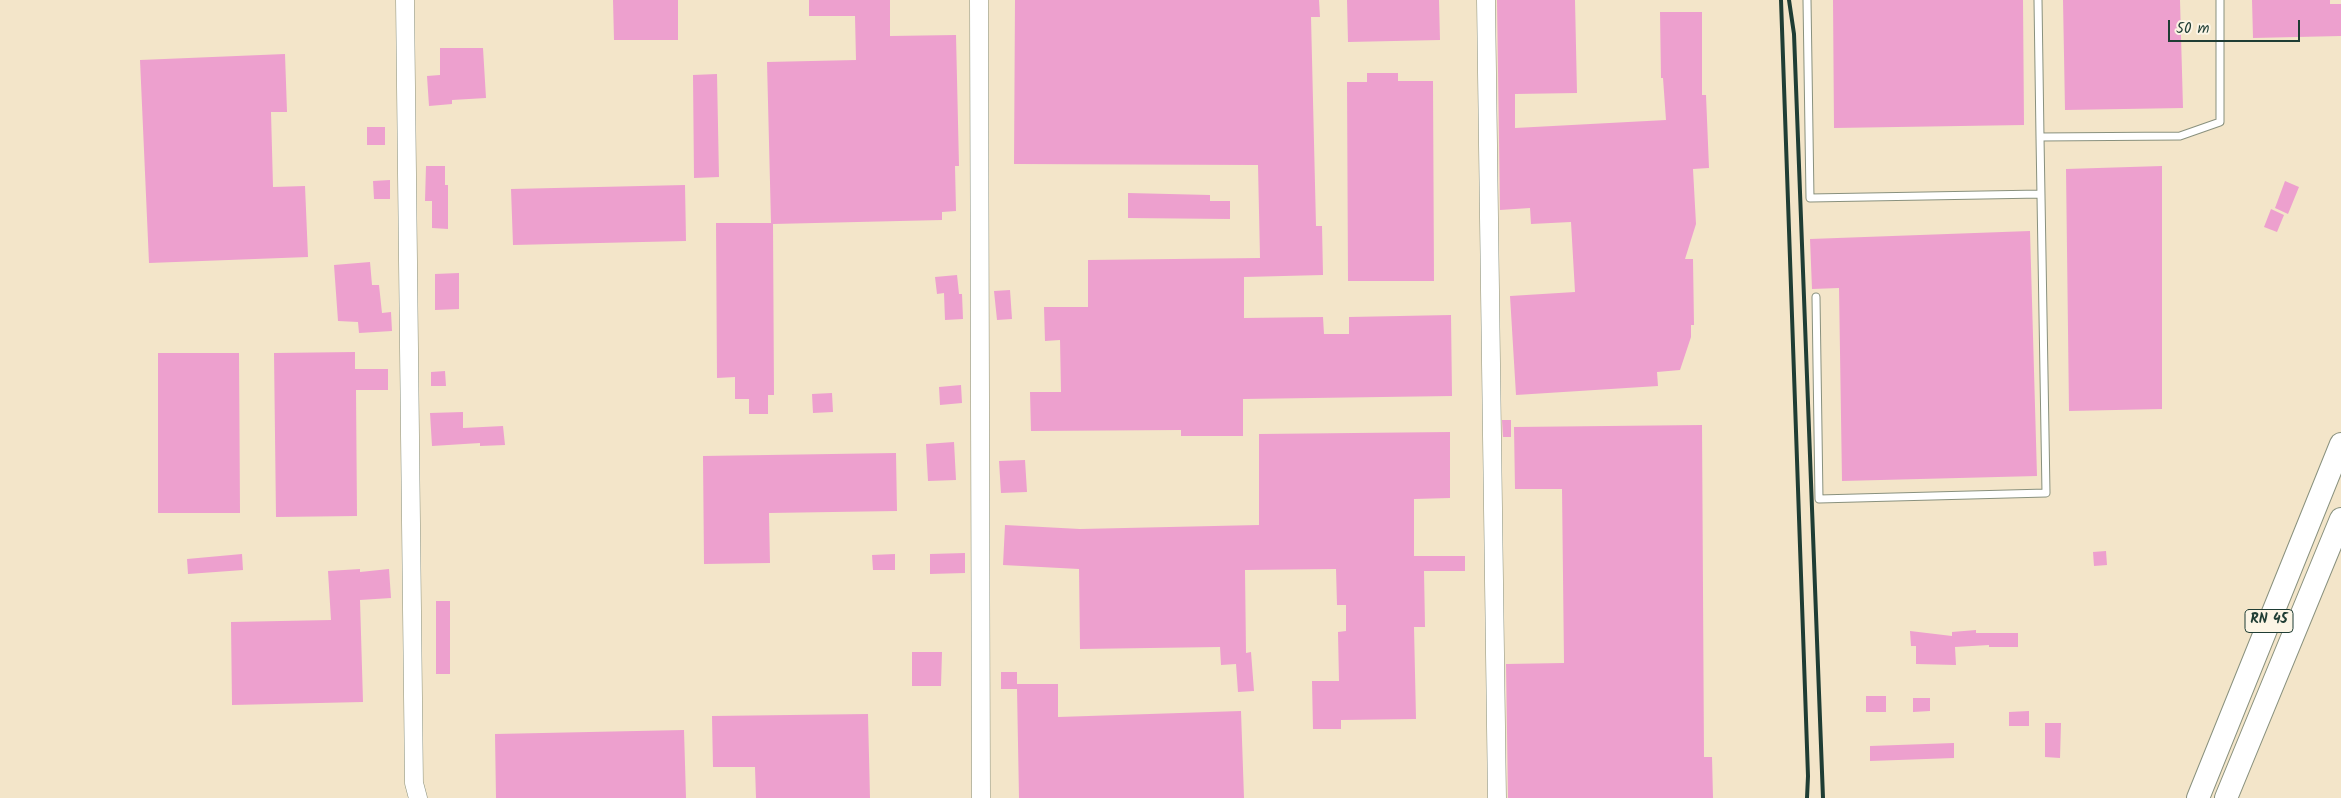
<!DOCTYPE html>
<style>
body{margin:0}
#map{position:relative;width:2341px;height:798px;overflow:hidden;background:#f3e5c9;font-family:Kalam,sans-serif}
canvas{display:block}
.scale{position:absolute;left:2168px;top:20px;width:132px;height:22px;box-sizing:border-box;border:2px solid #1f3d34;border-top:0;padding-left:6px;font-size:15px;line-height:18px;white-space:nowrap;color:#1f3d34;-webkit-text-stroke:4px #fcf5e5;paint-order:stroke}
</style>
<div id="map">
<canvas width="2341" height="798"></canvas>
<div class="scale">50 m</div>
</div>
<script>
const g = document.querySelector('canvas').getContext('2d');
g.lineJoin = 'round';
function paint(path, color) {
  g.fillStyle = color;
  g.fill(path, 'evenodd');
}
function stroke(path, color, width, dash) {
  g.strokeStyle = color;
  g.lineWidth = width;
  g.lineCap = dash ? 'butt' : 'round';
  g.setLineDash(dash || []);
  g.stroke(path);
}
function write(font, color, halo, rows, align = 'center') {
  g.font = font + ' Kalam,sans-serif';
  g.lineWidth = 4.5;
  g.setLineDash([]);
  g.textBaseline = 'middle';
  g.strokeStyle = halo;
  g.fillStyle = color;
  for (const [text, x, y, turn = 0] of rows) {
    g.save();
    g.translate(x, y);
    g.rotate((+turn || 0) * Math.PI / 180);
    g.textAlign = isNaN(turn) ? turn : align;
    if (halo) g.strokeText(text, 0, 0);
    g.fillText(text, 0, 0);
    g.restore();
  }
}
const building = new Path2D(`
 M 613,0 L 678,0 L 678,40 L 614,40 Z
 M 809,0 L 890,0 L 890,36 L 956,35 L 959,166 L 955,166 L 956,211 L 942,212 L 942,220 L 773,224 L 774,395 L 768,395 L 768,414 L 749,414 L 749,399 L 735,399 L 735,377 L 717,378 L 716,223 L 771,223 L 767,62 L 856,60 L 855,16 L 809,16 Z
 M 1015,0 L 1319,0 L 1320,17 L 1311,17 L 1316,226 L 1322,226 L 1323,275 L 1244,277 L 1244,318 L 1323,317 L 1324,334 L 1349,334 L 1349,317 L 1451,315 L 1452,396 L 1243,399 L 1243,436 L 1181,436 L 1181,430 L 1031,431 L 1030,392 L 1061,392 L 1060,340 L 1045,341 L 1044,307 L 1088,307 L 1088,260 L 1260,258 L 1258,165 L 1014,164 Z
 M 1347,0 L 1439,0 L 1440,40 L 1348,42 Z
 M 1497,0 L 1575,0 L 1577,93 L 1515,94 L 1515,128 L 1666,120 L 1663,78 L 1661,78 L 1660,12 L 1702,12 L 1702,95 L 1706,95 L 1709,168 L 1693,169 L 1696,224 L 1685,259 L 1693,259 L 1694,325 L 1691,325 L 1691,337 L 1680,370 L 1657,372 L 1658,386 L 1516,395 L 1510,296 L 1575,292 L 1571,222 L 1531,224 L 1530,208 L 1500,210 Z
 M 1833,0 L 2023,0 L 2024,125 L 1834,128 Z
 M 2063,0 L 2180,0 L 2183,108 L 2065,110 Z
 M 2252,0 L 2330,0 L 2330,4 L 2341,4 L 2341,36 L 2253,38 Z
 M 440,48 L 483,48 L 486,98 L 452,100 L 452,104 L 429,106 L 427,76 L 440,75 Z
 M 285,54 L 287,112 L 271,112 L 273,187 L 305,186 L 308,257 L 149,263 L 140,60 Z
 M 1367,73 L 1398,73 L 1398,81 L 1433,81 L 1434,281 L 1348,281 L 1347,82 L 1367,82 Z
 M 717,74 L 719,177 L 694,178 L 693,75 Z
 M 367,127 L 385,127 L 385,145 L 367,145 Z
 M 426,166 L 445,166 L 445,185 L 448,185 L 448,229 L 432,228 L 432,201 L 425,201 Z
 M 2162,166 L 2162,409 L 2069,411 L 2066,169 Z
 M 390,180 L 390,199 L 374,199 L 373,181 Z
 M 2285,181 L 2299,187 L 2288,214 L 2275,208 Z
 M 685,185 L 686,241 L 513,245 L 511,189 Z
 M 1128,193 L 1210,195 L 1210,201 L 1230,201 L 1230,219 L 1128,218 Z
 M 2271,209 L 2284,215 L 2277,232 L 2264,227 Z
 M 2030,231 L 2037,476 L 1842,481 L 1839,288 L 1812,289 L 1810,239 Z
 M 370,262 L 372,285 L 379,285 L 382,313 L 391,312 L 392,331 L 359,333 L 358,322 L 338,321 L 334,265 Z
 M 459,273 L 459,309 L 435,310 L 435,274 Z
 M 957,275 L 959,294 L 962,294 L 963,319 L 945,320 L 944,293 L 937,294 L 935,277 Z
 M 1010,290 L 1012,319 L 997,320 L 994,291 Z
 M 355,352 L 355,369 L 388,369 L 388,390 L 356,390 L 357,516 L 276,517 L 274,353 Z
 M 158,353 L 239,353 L 240,513 L 158,513 Z
 M 445,371 L 446,386 L 431,386 L 431,372 Z
 M 961,385 L 962,403 L 940,405 L 939,387 Z
 M 832,393 L 833,412 L 813,413 L 812,394 Z
 M 463,412 L 463,428 L 503,426 L 505,445 L 480,446 L 480,443 L 432,446 L 430,413 Z
 M 1502,420 L 1511,420 L 1511,437 L 1503,437 Z
 M 1702,425 L 1704,757 L 1712,757 L 1713,798 L 1508,798 L 1506,664 L 1564,663 L 1562,489 L 1515,489 L 1514,427 Z
 M 1450,432 L 1450,498 L 1414,499 L 1414,556 L 1465,556 L 1465,571 L 1424,571 L 1425,627 L 1414,627 L 1416,719 L 1341,720 L 1341,729 L 1313,729 L 1312,681 L 1339,681 L 1338,632 L 1346,631 L 1346,605 L 1337,605 L 1336,569 L 1245,570 L 1246,653 L 1251,652 L 1254,691 L 1238,692 L 1236,664 L 1221,665 L 1220,647 L 1080,649 L 1079,569 L 1003,565 L 1005,525 L 1080,529 L 1259,525 L 1259,434 Z
 M 954,442 L 956,480 L 928,481 L 926,444 Z
 M 896,453 L 897,511 L 769,513 L 770,563 L 704,564 L 703,456 Z
 M 1025,460 L 1027,492 L 1001,493 L 999,461 Z
 M 2106,551 L 2107,565 L 2094,566 L 2093,552 Z
 M 965,553 L 965,573 L 930,574 L 930,554 Z
 M 242,554 L 243,570 L 188,574 L 187,559 Z
 M 895,554 L 895,570 L 873,570 L 872,555 Z
 M 360,569 L 360,572 L 389,569 L 391,598 L 360,600 L 363,702 L 232,705 L 231,622 L 331,620 L 328,571 Z
 M 436,601 L 450,601 L 450,674 L 436,674 Z
 M 1976,630 L 1976,633 L 2018,633 L 2018,647 L 1989,647 L 1989,645 L 1955,647 L 1956,665 L 1916,664 L 1916,646 L 1911,646 L 1910,631 L 1952,636 L 1952,632 Z
 M 912,652 L 942,652 L 941,686 L 912,686 Z
 M 1001,672 L 1017,672 L 1017,684 L 1058,684 L 1058,717 L 1241,711 L 1244,798 L 1019,798 L 1017,689 L 1001,689 Z
 M 1866,696 L 1886,696 L 1886,712 L 1866,712 Z
 M 1913,698 L 1930,698 L 1930,711 L 1913,712 Z
 M 2029,711 L 2029,726 L 2009,726 L 2009,712 Z
 M 868,714 L 870,798 L 756,798 L 755,767 L 713,767 L 712,716 Z
 M 2045,723 L 2061,723 L 2060,758 L 2045,757 Z
 M 684,730 L 686,798 L 496,798 L 495,734 Z
 M 1954,743 L 1954,758 L 1870,761 L 1870,746 Z`);
const service = new Path2D(`
 M 1807,0 L 1810,198 L 2041,194
 M 2038,0 L 2040,137
 M 1816,297 L 1819,499 L 2046,493 L 2040,137 L 2180,136 L 2220,122 L 2220,0`);
const tertiary = new Path2D(`
 M 405,0 L 414,783 L 418,798
 M 979,0 L 981,798
 M 1486,0 L 1497,798`);
const primary = new Path2D(`
 M 2198,798 L 2341,444
 M 2226,798 L 2341,519`);
const rail = new Path2D(`
 M 1781,0 L 1808,776 L 1807,798
 M 1789,0 L 1794,34 L 1823,798`);
const shields = [
 [2269,621,48]
];
const shieldNames = [
 ["RN 45",2269,621]
];
paint(building, '#eda0ce');
stroke(service, '#89917e', 9);
stroke(tertiary, '#89917e', 19);
stroke(primary, '#89917e', 24);
stroke(service, '#fff', 7);
stroke(tertiary, '#fff', 18);
stroke(primary, '#fff', 22);
stroke(rail, '#1f3d34', 4);
for (const [x, y, w] of shields) {
  const box = new Path2D();
  box.roundRect(x - w / 2, y - 11.5, w, 23, 4);
  g.fillStyle = '#fcf5e5';
  g.fill(box);
  stroke(box, '#1f3d34', 1);
}
write('bold 14px', '#1f3d34', null, shieldNames);
</script>
